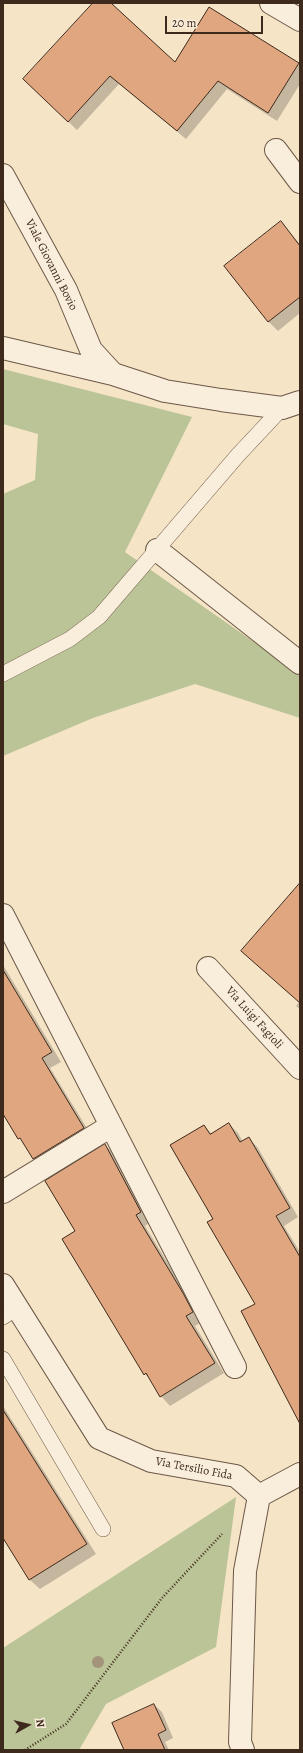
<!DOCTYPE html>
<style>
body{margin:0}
#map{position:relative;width:303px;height:1753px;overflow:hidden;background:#f6e4c7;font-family:Alegreya,serif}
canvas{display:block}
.frame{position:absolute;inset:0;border:4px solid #3e2a1c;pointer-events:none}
.north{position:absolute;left:8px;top:1705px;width:40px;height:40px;-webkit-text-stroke:3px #f9eddb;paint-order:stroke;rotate:82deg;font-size:11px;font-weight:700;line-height:16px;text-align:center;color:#3e2a1c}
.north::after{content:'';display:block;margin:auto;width:14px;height:18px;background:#3e2a1c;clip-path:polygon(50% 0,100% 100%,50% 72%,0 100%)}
.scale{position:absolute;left:165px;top:16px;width:98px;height:18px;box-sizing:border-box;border:2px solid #3e2a1c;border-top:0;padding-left:5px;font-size:12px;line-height:14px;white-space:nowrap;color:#3e2a1c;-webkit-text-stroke:3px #f9eddb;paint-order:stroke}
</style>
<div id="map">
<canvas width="303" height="1753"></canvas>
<div class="frame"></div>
<div class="north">N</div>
<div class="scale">20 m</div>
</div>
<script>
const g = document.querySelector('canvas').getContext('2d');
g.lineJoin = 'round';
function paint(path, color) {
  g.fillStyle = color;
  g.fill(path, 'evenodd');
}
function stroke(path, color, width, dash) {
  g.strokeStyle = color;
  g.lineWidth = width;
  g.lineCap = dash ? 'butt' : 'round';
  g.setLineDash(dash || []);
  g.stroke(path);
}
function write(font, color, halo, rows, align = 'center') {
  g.font = font + ' Alegreya,serif';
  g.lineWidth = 3;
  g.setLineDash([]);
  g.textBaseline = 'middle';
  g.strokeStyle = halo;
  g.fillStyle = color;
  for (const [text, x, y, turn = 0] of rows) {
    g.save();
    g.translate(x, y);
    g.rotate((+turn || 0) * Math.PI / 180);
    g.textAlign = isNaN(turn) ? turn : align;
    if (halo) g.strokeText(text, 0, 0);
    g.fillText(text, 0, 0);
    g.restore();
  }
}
const green = new Path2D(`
 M 3,369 L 192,417 L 125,552 L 300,674 L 300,718 L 195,684 L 93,718 L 3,756 L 3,494 L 35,480 L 38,434 L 3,424 Z
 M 236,1497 L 216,1647 L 106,1704 L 79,1750 L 3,1750 L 3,1648 Z`);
const shadow = new Path2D(`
 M 94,3 L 109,3 L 175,64 L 298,64 L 300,66 L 300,84 L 277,121 L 227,89 L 186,139 L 119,84 L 77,130 L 33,88 Z
 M 280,222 L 300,244 L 300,313 L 278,331 L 269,322 L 225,266 Z
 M 300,902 L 300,1009 L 296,1006 L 299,1002 Z
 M 3,965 L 61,1062 L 50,1068 L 93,1138 L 43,1168 L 33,1159 L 25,1144 L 3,1115 Z
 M 229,1124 L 238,1133 L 243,1142 L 249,1138 L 258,1148 L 298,1217 L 284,1226 L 300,1252 L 300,1421 L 256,1305 L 214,1219 L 204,1126 L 212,1134 Z
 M 105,1145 L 115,1155 L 150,1222 L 145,1226 L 193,1304 L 202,1322 L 195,1326 L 224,1373 L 170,1406 L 161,1396 L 151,1380 L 145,1374 L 76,1232 Z
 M 3,1406 L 96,1554 L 40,1589 L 30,1580 L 3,1536 Z
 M 154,1705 L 162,1712 L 173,1738 L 165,1742 L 169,1750 L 125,1750 Z`);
const building = new Path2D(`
 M 93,3 L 111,3 L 175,62 L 209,7 L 299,63 L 268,113 L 218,81 L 177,131 L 110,76 L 68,122 L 23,79 Z
 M 281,221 L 300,246 L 300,297 L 268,322 L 224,266 Z
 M 300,883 L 300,1003 L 241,951 Z
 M 3,970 L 52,1052 L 42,1058 L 84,1128 L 33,1159 L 20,1138 L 18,1139 L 3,1114 Z
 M 229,1123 L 240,1142 L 249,1137 L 290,1208 L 276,1216 L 300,1257 L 300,1424 L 241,1311 L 255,1304 L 207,1222 L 213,1219 L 170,1145 L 204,1125 L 210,1134 Z
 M 105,1144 L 141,1212 L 136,1215 L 183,1293 L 193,1312 L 186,1316 L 215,1363 L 160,1397 L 146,1373 L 144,1375 L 62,1239 L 75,1231 L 45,1181 Z
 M 3,1410 L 87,1544 L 29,1580 L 3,1538 Z
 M 154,1704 L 166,1730 L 158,1734 L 165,1750 L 124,1750 L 112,1723 Z`);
const path = new Path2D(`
 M 25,1750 L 66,1724 L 162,1598 L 222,1534`);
const lane = new Path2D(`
 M 3,674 L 70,639 L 99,617 L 238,455 L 282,408
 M 3,1317 L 17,1308
 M 3,1359 L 103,1529`);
const street = new Path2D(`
 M 271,3 L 300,20
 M 276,150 L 300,182
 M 3,175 L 66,290 L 91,350 L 113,374 L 165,391 L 221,400 L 282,408 L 300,402
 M 3,348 L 113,374
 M 157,550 L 300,663
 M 3,915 L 235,1367
 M 208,968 L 300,1068
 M 3,1192 L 111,1126
 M 3,1285 L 99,1438 L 151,1461 L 236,1476 L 259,1496
 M 259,1496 L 300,1474
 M 243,1750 L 240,1742 L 245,1571 L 259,1496`);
const trees = [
 [98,1662]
];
const streetNames = [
 ["Viale Giovanni Bovio",51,265,63],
 ["Via Luigi Fagioli",254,1018,48],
 ["Via Tersilio Fida",194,1469,11]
];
paint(green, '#bbc497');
paint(shadow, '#0003');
paint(building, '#dfa680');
stroke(building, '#3e2a1c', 1);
stroke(lane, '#6c5847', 16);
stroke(street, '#6c5847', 24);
stroke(path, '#3e2a1c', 2.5, [1, 2]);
stroke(lane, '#f9eddb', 15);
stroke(street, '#f9eddb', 22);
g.fillStyle = '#a2937a';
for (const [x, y] of trees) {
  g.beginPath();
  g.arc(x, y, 6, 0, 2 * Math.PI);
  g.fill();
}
write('12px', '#3e2a1c', '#f9eddb', streetNames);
</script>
